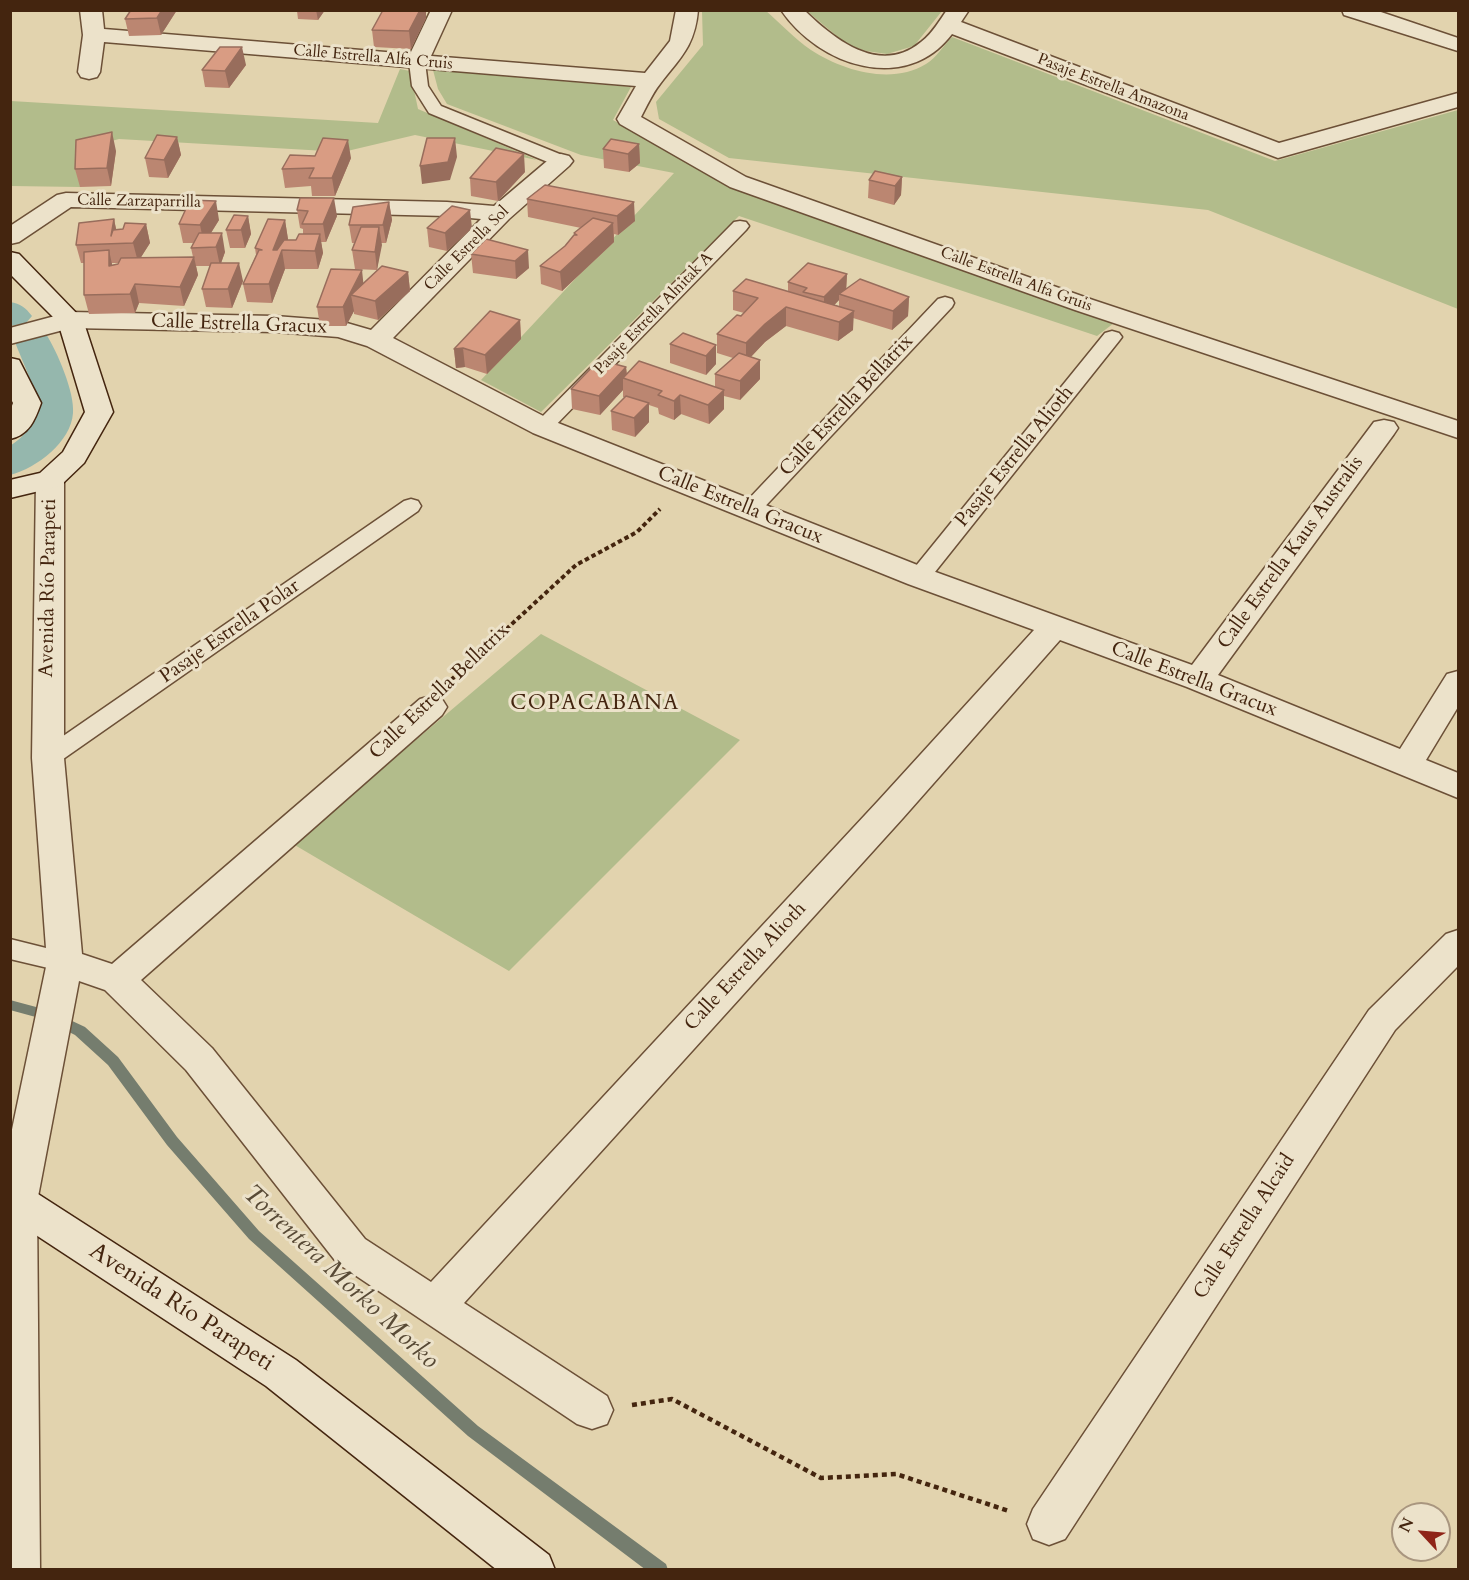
<!DOCTYPE html>
<meta charset="utf-8">
<style>
body{margin:0}
#map{position:relative;width:1469px;height:1580px;overflow:hidden;background:#e2d3ae;font-family:Cardo,serif}
canvas{display:block}
.frame{position:absolute;inset:0;border:12px solid #44250f;pointer-events:none}
.north{position:absolute;left:1391px;top:1502px;width:60px;height:60px;box-sizing:border-box;background:#ece2ca;border:2px solid #a9967f;border-radius:50%;rotate:296deg;font-size:16px;font-weight:700;line-height:24px;text-align:center;color:#44250f}
.north::after{content:'';display:block;margin:auto;width:21px;height:27px;background:#8f2418;clip-path:polygon(50% 0,100% 100%,50% 72%,0 100%)}
</style>
<div id="map">
<canvas width="1469" height="1580"></canvas>
<div class="frame"></div>
<div class="north">N</div>
</div>
<script>
const g = document.querySelector('canvas').getContext('2d');
g.lineJoin = 'round';
function paint(path, color) {
  g.fillStyle = color;
  g.fill(path, 'evenodd');
}
function stroke(path, color, width, dash) {
  g.strokeStyle = color;
  g.lineWidth = width;
  g.lineCap = dash ? 'butt' : 'round';
  g.setLineDash(dash || []);
  g.stroke(path);
}
function write(font, color, halo, rows, align = 'center') {
  g.font = font + ' Cardo,serif';
  g.lineWidth = 6;
  g.setLineDash([]);
  g.textBaseline = 'middle';
  g.strokeStyle = halo;
  g.fillStyle = color;
  for (const [text, x, y, turn = 0] of rows) {
    g.save();
    g.translate(x, y);
    g.rotate((+turn || 0) * Math.PI / 180);
    g.textAlign = isNaN(turn) ? turn : align;
    if (halo) g.strokeText(text, 0, 0);
    g.fillText(text, 0, 0);
    g.restore();
  }
}
const green = new Path2D(`
 M 765,10 C 780,23 795,39 811,50 C 843,71 892,85 926,64 C 936,58 944,45 952,37 L 1275,161 L 1458,110 L 1458,309 L 1208,210 L 729,158 L 659,119 L 656,102 L 703,45 L 702,11 Z
 M 807,11 L 942,11 L 914,46 L 887,54 L 866,51 L 846,44 Z
 M 400,69 L 410,71 L 418,109 L 537,160 L 415,135 L 343,152 L 119,139 L 81,149 L 80,187 L 11,186 L 11,101 L 378,123 Z
 M 433,70 L 631,87 L 613,120 L 687,161 L 1118,320 L 1097,336 L 739,216 L 541,412 L 481,380 L 674,173 L 581,155 L 447,104 L 438,89 Z
 M 541,634 L 740,740 L 509,971 L 293,844 Z`);
const stream = new Path2D(`
 M 10,1000 L 51,1011 L 85,1027 L 118,1057 L 177,1137 L 259,1231 L 478,1426 L 666,1564 L 668,1570 L 646,1570 L 468,1436 L 249,1239 L 167,1145 L 108,1065 L 75,1035 L 43,1019 L 10,1010 Z`);
const canal = new Path2D(`
 M 10,302 C 21,304 25,307 32,316 L 26,323 L 10,326 Z
 M 33,331 L 46,334 C 57,351 75,393 73,413 C 71,442 37,468 10,475 L 10,446 C 55,417 30,382 15,342 L 20,334 Z`);
const pathFar1 = new Path2D(`
 M 451,680 L 576,565 L 637,532 L 660,509`);
const path = new Path2D(`
 M 632,1405 L 672,1399 L 821,1478 L 896,1474 L 1009,1511`);
const lane = new Path2D(`
 M 417,57 L 425,62 L 428,86 L 441,106 L 567,157 L 570,161 L 567,165 L 555,165 L 429,113 L 412,86 L 409,62 Z
 M 740,221 L 746,222 L 749,226 L 746,230 L 550,431 L 536,431 L 533,427 L 536,423 L 734,222 Z
 M 945,297 L 952,299 L 954,303 L 952,307 L 757,515 L 750,517 L 743,515 L 740,510 L 743,505 L 938,299 Z
 M 1112,331 L 1119,333 L 1122,337 L 1119,341 L 927,582 L 919,584 L 911,582 L 908,577 L 911,572 L 1105,333 Z
 M 411,499 L 418,501 L 421,506 L 418,511 L 56,764 L 48,766 L 40,764 L 36,758 L 40,752 L 404,501 Z
 M 10,939 L 74,955 L 78,962 L 74,969 L 65,972 L 10,959 Z`);
const street = new Path2D(`
 M 80,10 L 102,10 L 104,29 L 410,54 L 431,10 L 452,10 L 431,56 L 645,73 L 670,41 L 676,10 L 698,10 C 695,46 680,58 660,84 C 652,94 647,106 641,117 L 746,177 L 1093,300 L 1458,421 L 1458,438 L 1075,310 L 730,187 L 620,124 L 617,119 L 636,86 L 104,42 L 100,72 L 97,77 L 89,79 L 81,77 L 78,72 L 83,35 Z
 M 781,10 L 804,10 C 835,40 880,76 921,42 C 933,33 939,21 947,10 L 969,10 L 961,22 L 1279,143 L 1458,93 L 1458,107 L 1278,158 L 952,34 C 906,95 819,66 781,10 Z
 M 1342,10 L 1375,10 L 1458,38 L 1458,51 L 1344,15 Z
 M 561,154 L 569,156 L 573,161 L 569,166 L 509,219 L 393,338 L 553,421 L 930,570 L 1192,665 L 1374,422 L 1384,420 L 1394,422 L 1398,428 L 1394,434 L 1218,675 L 1400,749 L 1447,674 L 1458,671 L 1458,707 L 1426,760 L 1458,773 L 1458,798 L 1187,687 L 1060,640 L 903,818 L 464,1303 L 607,1396 L 613,1410 L 607,1424 L 592,1429 L 577,1424 L 337,1263 L 186,1070 L 105,990 L 79,981 L 37,1202 L 40,1570 L 10,1570 L 10,1139 L 47,962 L 32,758 L 36,480 L 40,474 L 50,471 L 60,474 L 64,480 L 64,758 L 82,954 L 112,964 L 420,699 L 431,696 L 442,699 L 447,707 L 442,715 L 141,980 L 212,1048 L 365,1239 L 431,1282 L 879,800 L 1034,630 L 908,584 L 533,433 L 367,346 L 338,337 L 275,332 L 71,328 L 10,344 L 10,328 L 70,312 L 275,316 L 340,321 L 371,330 L 481,219 L 447,216 L 71,207 L 19,242 L 10,244 L 10,226 L 57,195 L 66,193 L 447,202 L 494,206 L 553,156 Z
 M 1458,930 L 1458,966 L 1395,1030 L 1065,1539 L 1049,1545 L 1033,1539 L 1027,1524 L 1033,1509 L 1369,1010 L 1446,934 Z`);
const secondary = new Path2D(`
 M 10,252 L 19,254 L 83,320 L 113,412 L 84,463 L 60,486 L 10,498 L 10,480 L 40,473 L 63,452 L 85,412 L 58,322 L 10,274 Z
 M 10,358 L 19,360 L 41,403 C 35,420 29,435 10,439 L 10,411 L 13,403 L 10,397 Z
 M 10,1181 L 24,1185 L 296,1360 L 549,1555 L 555,1570 L 497,1570 L 266,1386 L 10,1218 Z`);
const wall = new Path2D(`
 M 177,10 L 161,35 L 129,36 L 125,19 Z
 M 294,10 L 325,10 L 318,20 L 298,19 L 297,11 Z
 M 461,10 L 521,10 L 521,12 L 462,12 Z
 M 426,18 L 411,49 L 374,47 L 372,30 Z
 M 246,65 L 229,88 L 205,87 L 202,70 Z
 M 177,137 L 181,155 L 168,178 L 149,177 L 145,158 Z
 M 639,144 L 640,163 L 629,172 L 604,168 L 603,149 Z
 M 116,151 L 111,186 L 80,187 L 75,169 Z
 M 351,158 L 335,196 L 312,196 L 311,186 L 285,188 L 282,169 Z
 M 525,172 L 498,201 L 471,196 L 470,178 Z
 M 902,177 L 901,195 L 894,205 L 868,198 L 869,180 Z
 M 545,185 L 635,221 L 618,235 L 614,234 L 614,242 L 562,291 L 541,284 L 540,266 L 565,246 L 574,235 L 574,233 L 581,228 L 528,217 L 527,199 Z
 M 300,198 L 337,216 L 326,242 L 321,242 L 323,253 L 318,269 L 285,269 L 272,303 L 247,302 L 243,284 L 256,255 L 255,248 L 285,220 L 288,240 L 296,240 L 303,234 L 303,229 L 300,228 L 297,210 Z
 M 389,202 L 392,220 L 386,243 L 381,243 L 377,270 L 408,272 L 410,291 L 378,320 L 354,314 L 354,311 L 346,326 L 320,326 L 317,307 L 363,283 L 377,270 L 355,269 L 352,250 L 354,243 L 352,243 L 349,225 Z
 M 248,216 L 251,234 L 245,248 L 230,248 L 226,230 Z
 M 114,219 L 116,230 L 123,229 L 146,224 L 150,243 L 141,257 L 193,257 L 191,248 L 193,243 L 183,243 L 179,224 L 219,220 L 211,233 L 225,252 L 221,263 L 243,281 L 232,308 L 206,307 L 202,289 L 210,266 L 196,266 L 198,275 L 184,306 L 139,303 L 135,313 L 89,314 L 84,295 L 84,263 L 81,263 L 76,245 ZM 112,263 L 118,263 L 118,264 L 112,265 Z
 M 427,228 L 472,228 L 447,251 L 429,247 Z
 M 486,239 L 529,268 L 516,279 L 473,273 L 471,254 Z
 M 847,274 L 846,289 L 909,297 L 908,316 L 892,330 L 853,318 L 853,330 L 838,341 L 786,326 L 765,342 L 751,357 L 760,379 L 740,400 L 724,396 L 724,409 L 709,424 L 681,414 L 674,420 L 659,414 L 658,408 L 649,405 L 649,422 L 635,437 L 612,430 L 611,411 L 625,398 L 623,397 L 623,390 L 600,415 L 572,409 L 571,389 L 626,367 L 627,374 L 715,387 L 715,374 L 733,358 L 717,353 L 717,334 L 744,313 L 733,310 L 733,291 L 788,292 L 788,282 ZM 839,300 L 839,307 L 834,305 Z
 M 520,320 L 521,339 L 487,374 L 465,367 L 456,368 L 454,349 Z
 M 670,344 L 716,345 L 716,364 L 706,375 L 670,363 Z`);
const shadedWall = new Path2D(`
 M 162,10 L 177,10 L 161,35 L 157,18 Z
 M 316,10 L 325,10 L 318,20 Z
 M 420,10 L 426,10 L 426,18 L 411,49 L 409,31 Z
 M 242,47 L 246,65 L 229,88 L 225,71 Z
 M 112,132 L 116,151 L 111,186 L 107,168 Z
 M 177,137 L 181,155 L 168,178 L 164,160 Z
 M 455,138 L 457,157 L 450,180 L 422,184 L 420,166 Z
 M 348,140 L 351,158 L 335,196 L 332,178 Z
 M 639,144 L 640,163 L 629,172 L 628,154 Z
 M 524,154 L 525,172 L 498,201 L 496,182 Z
 M 902,177 L 901,195 L 894,205 L 895,186 Z
 M 334,198 L 337,216 L 326,242 L 323,224 Z
 M 216,201 L 219,220 L 204,244 L 200,225 Z
 M 389,202 L 392,220 L 386,243 L 383,225 Z
 M 634,202 L 635,221 L 618,235 L 617,216 Z
 M 470,210 L 472,228 L 447,251 L 445,233 Z
 M 248,216 L 251,234 L 245,248 L 241,230 Z
 M 114,219 L 118,238 L 111,236 Z
 M 285,220 L 288,239 L 283,250 L 282,250 L 285,269 L 272,303 L 269,284 L 273,250 Z
 M 613,223 L 614,242 L 562,291 L 560,272 Z
 M 146,224 L 150,243 L 138,262 L 133,243 Z
 M 379,227 L 382,245 L 377,270 L 375,252 Z
 M 222,233 L 225,252 L 220,266 L 216,247 Z
 M 320,234 L 323,253 L 318,269 L 315,251 Z
 M 109,250 L 113,269 L 109,266 Z
 M 528,250 L 529,268 L 516,279 L 515,261 Z
 M 194,257 L 198,275 L 184,306 L 180,287 Z
 M 239,263 L 243,281 L 232,308 L 228,289 Z
 M 362,270 L 364,289 L 351,295 L 354,311 L 346,326 L 343,307 Z
 M 408,272 L 410,291 L 378,320 L 375,301 Z
 M 847,274 L 846,293 L 839,294 L 839,300 L 824,316 L 824,297 Z
 M 135,284 L 139,303 L 135,313 L 130,294 Z
 M 909,297 L 908,316 L 892,330 L 893,311 Z
 M 786,307 L 786,326 L 765,342 L 746,362 L 746,343 L 765,324 Z
 M 854,311 L 853,330 L 838,341 L 839,322 Z
 M 520,320 L 521,339 L 487,374 L 485,355 Z
 M 716,345 L 716,364 L 706,375 L 706,356 Z
 M 463,348 L 465,367 L 456,368 L 454,349 Z
 M 760,360 L 760,379 L 740,400 L 740,381 Z
 M 626,367 L 627,379 L 623,378 L 623,390 L 600,415 L 599,396 Z
 M 724,390 L 724,409 L 709,424 L 708,405 Z
 M 680,395 L 681,414 L 674,420 L 674,401 Z
 M 649,403 L 649,422 L 635,437 L 634,418 Z`);
const building = new Path2D(`
 M 131,10 L 162,10 L 157,18 L 125,19 Z
 M 383,10 L 420,10 L 409,31 L 372,30 Z
 M 220,47 L 242,47 L 225,71 L 202,70 Z
 M 112,132 L 107,168 L 75,169 L 76,140 Z
 M 157,135 L 177,137 L 164,160 L 145,158 Z
 M 323,138 L 348,140 L 332,178 L 309,178 L 314,168 L 282,169 L 290,155 L 315,156 Z
 M 427,138 L 455,138 L 448,162 L 420,166 Z
 M 611,139 L 639,144 L 628,154 L 603,149 Z
 M 496,148 L 524,154 L 496,182 L 470,178 Z
 M 875,171 L 902,177 L 895,186 L 869,180 Z
 M 545,185 L 634,202 L 617,216 L 527,199 Z
 M 300,198 L 334,198 L 323,224 L 302,224 L 308,211 L 297,210 Z
 M 190,200 L 216,201 L 200,225 L 179,224 Z
 M 389,202 L 383,225 L 349,225 L 353,207 Z
 M 452,206 L 470,210 L 445,233 L 427,228 Z
 M 234,215 L 248,216 L 241,230 L 226,230 Z
 M 593,218 L 613,223 L 560,272 L 540,266 L 565,246 L 574,235 L 577,235 L 574,233 Z
 M 114,219 L 111,236 L 113,230 L 123,229 L 125,223 L 146,224 L 133,243 L 76,245 L 79,223 Z
 M 268,219 L 285,220 L 273,250 L 277,250 L 284,240 L 296,240 L 299,234 L 320,234 L 315,251 L 282,250 L 269,284 L 243,284 L 259,250 L 262,250 L 255,248 Z
 M 361,227 L 379,227 L 375,252 L 352,250 Z
 M 199,233 L 222,233 L 216,247 L 191,248 Z
 M 486,239 L 528,250 L 515,261 L 471,254 Z
 M 109,250 L 109,266 L 118,264 L 121,258 L 194,257 L 180,287 L 135,284 L 130,294 L 84,295 L 84,252 Z
 M 211,263 L 239,263 L 228,289 L 202,289 Z
 M 808,263 L 847,274 L 824,297 L 803,292 L 807,288 L 788,282 Z
 M 382,266 L 408,272 L 375,301 L 351,295 Z
 M 331,269 L 362,270 L 343,307 L 317,307 Z
 M 746,279 L 854,311 L 839,322 L 786,307 L 765,324 L 746,343 L 717,334 L 737,315 L 741,316 L 758,298 L 733,291 Z
 M 860,279 L 909,297 L 893,311 L 839,294 Z
 M 490,311 L 520,320 L 485,355 L 463,348 L 454,349 Z
 M 683,333 L 716,345 L 706,356 L 670,344 Z
 M 739,353 L 760,360 L 740,381 L 715,374 Z
 M 599,360 L 626,367 L 599,396 L 571,389 Z
 M 639,361 L 724,390 L 708,405 L 680,395 L 674,401 L 658,395 L 662,391 L 623,378 Z
 M 626,396 L 649,403 L 634,418 L 611,411 Z`);
const farStreetnames = [
 ["Calle Estrella Alfa Cruis",373,58,5],
 ["Pasaje Estrella Amazona",1113,88,21],
 ["Calle Zarzaparrilla",139,202,1],
 ["Calle Estrella Sol",467,249,-45],
 ["Calle Estrella Alfa Gruis",1016,280,20],
 ["Pasaje Estrella Alnitak A",654,314,-46]
];
const streetNames = [
 ["Calle Estrella Gracux",239,325,2],
 ["Calle Estrella Bellatrix",847,406,-47],
 ["Pasaje Estrella Alioth",1015,457,-51],
 ["Calle Estrella Gracux",740,506,22],
 ["Calle Estrella Kaus Australis",1291,553,-54],
 ["Avenida Río Parapeti",49,588,-89],
 ["Pasaje Estrella Polar",230,632,-35],
 ["Calle Estrella Gracux",1194,680,21],
 ["Calle Estrella Bellatrix",440,692,-44],
 ["Calle Estrella Alioth",746,967,-47],
 ["Calle Estrella Alcaid",1245,1227,-57]
];
const neighbourhoodNames = [
 ["COPACABANA",595,704]
];
const nearStreetnames = [
 ["Avenida Río Parapeti",181,1308,33]
];
const nearWaternames = [
 ["Torrentera Morko Morko",340,1278,43]
];
paint(green, '#b2bc8b');
paint(stream, '#757d6e');
paint(canal, '#95b7ad');
stroke(lane, '#6c5037', 3);
stroke(street, '#6c5037', 3);
stroke(secondary, '#44250f', 3);
stroke(pathFar1, '#44250f', 4, [4.5, 3]);
stroke(path, '#44250f', 4.5, [5, 4]);
paint(lane, '#ece2ca');
paint(street, '#ece2ca');
paint(secondary, '#ece2ca');
paint(wall, '#bb8671');
paint(shadedWall, '#986d5c');
paint(building, '#d99c83');
stroke(building, '#986d5c', 1.5);
write('16px', '#44250f', '#ece2ca', farStreetnames);
write('20px', '#44250f', '#ece2ca', streetNames);
g.letterSpacing = '1.5px';
write('21px', '#44250f', '#ece2ca', neighbourhoodNames);
g.letterSpacing = '0px';
write('24px', '#44250f', '#ece2ca', nearStreetnames);
write('italic 26px', '#584a36', '#ece2ca', nearWaternames);
</script>
